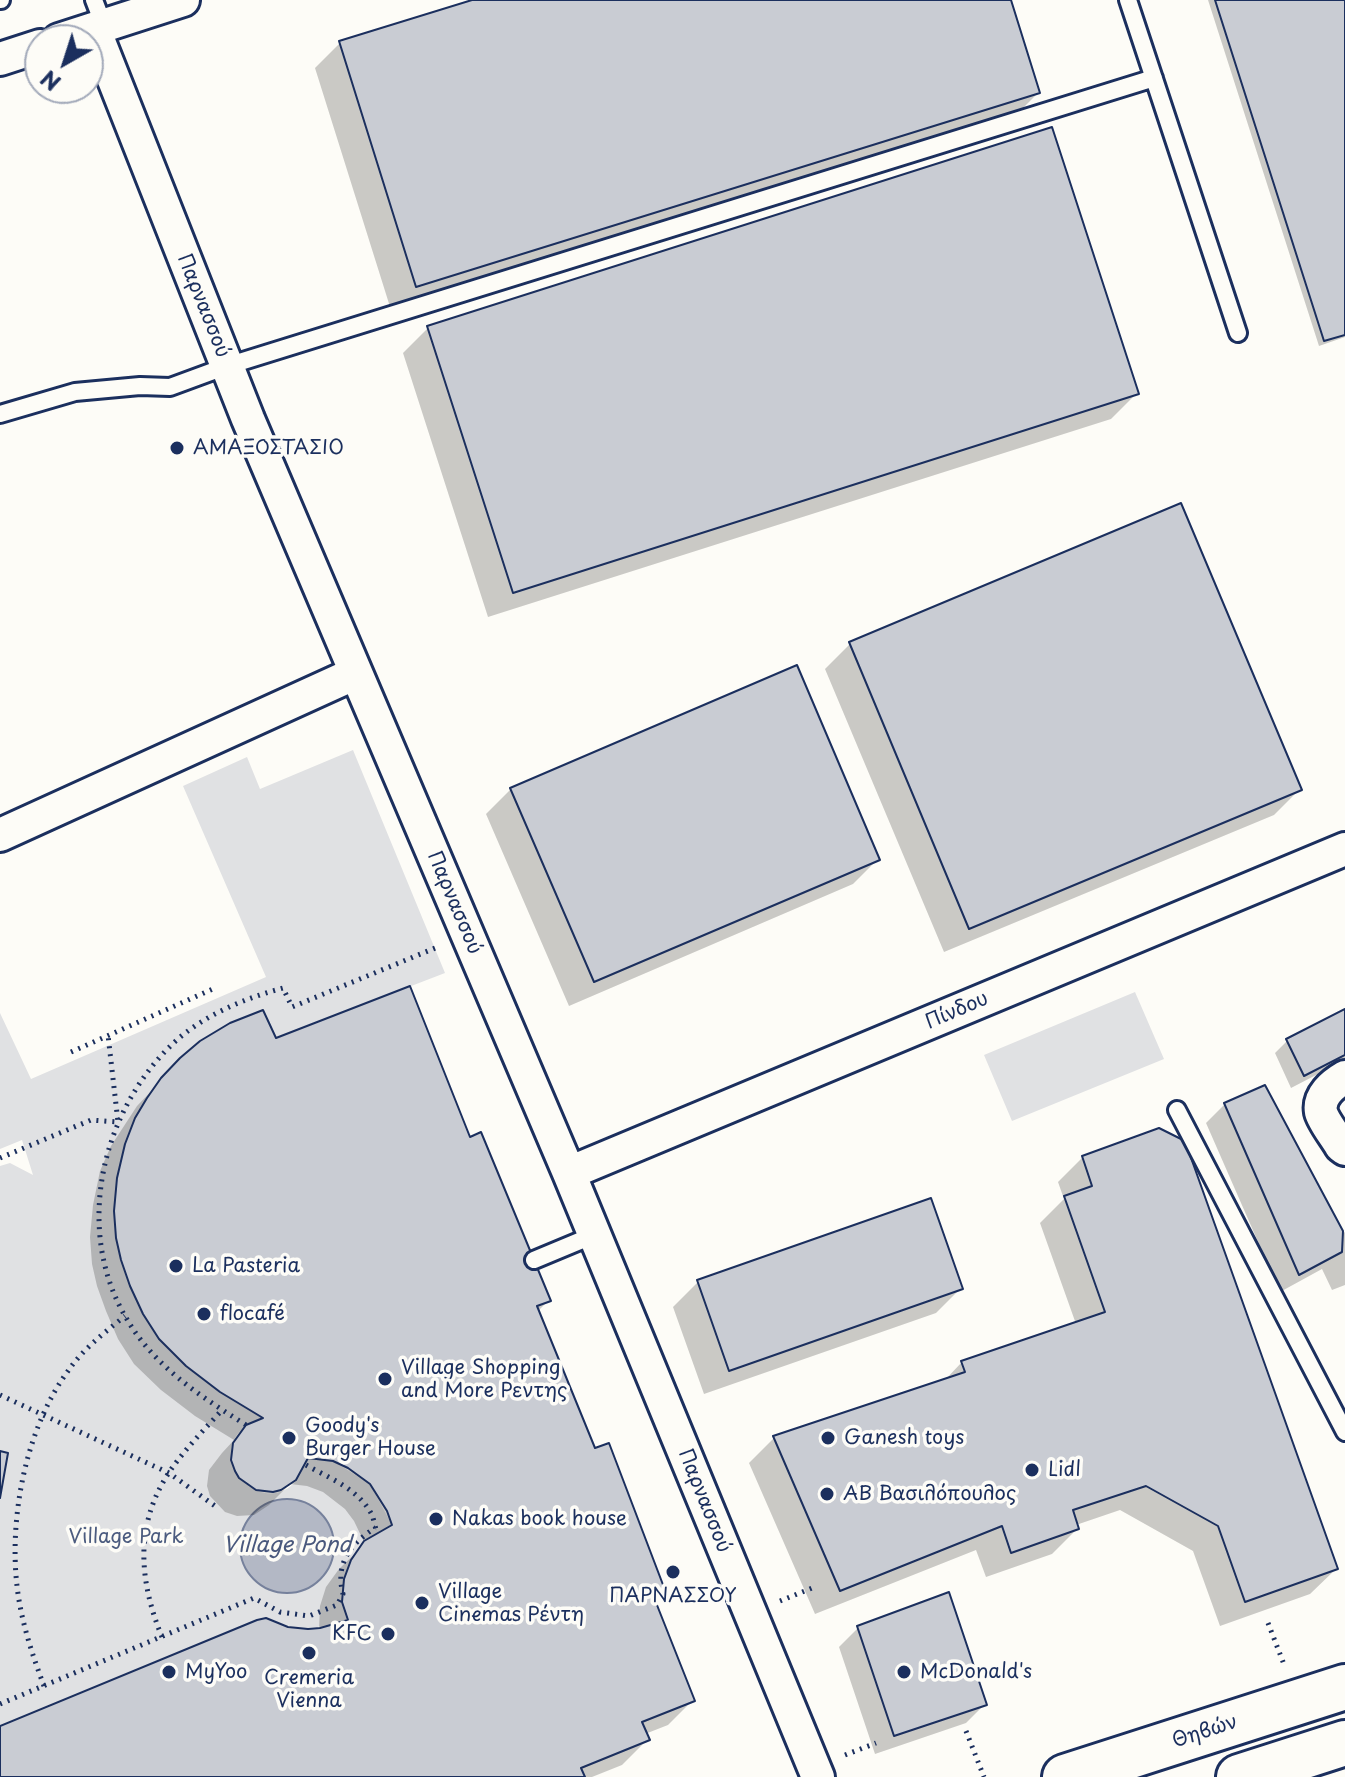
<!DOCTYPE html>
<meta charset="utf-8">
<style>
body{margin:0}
#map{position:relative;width:1345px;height:1777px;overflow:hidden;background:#fdfcf7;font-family:"Playpen Sans",sans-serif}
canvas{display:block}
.north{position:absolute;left:24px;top:24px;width:80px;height:80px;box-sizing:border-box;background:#fdfcf7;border:2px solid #a3aaba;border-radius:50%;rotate:219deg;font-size:22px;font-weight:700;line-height:32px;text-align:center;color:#1b2f5e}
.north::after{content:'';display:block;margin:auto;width:28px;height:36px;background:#1b2f5e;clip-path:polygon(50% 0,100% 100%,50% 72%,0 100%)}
</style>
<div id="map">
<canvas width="1345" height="1777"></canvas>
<div class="north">N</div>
</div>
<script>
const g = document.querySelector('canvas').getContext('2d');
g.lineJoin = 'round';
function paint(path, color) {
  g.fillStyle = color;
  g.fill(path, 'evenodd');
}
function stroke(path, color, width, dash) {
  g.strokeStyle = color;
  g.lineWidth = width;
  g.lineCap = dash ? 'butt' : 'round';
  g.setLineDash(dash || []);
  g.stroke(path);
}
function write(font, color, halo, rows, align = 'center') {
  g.font = font + ' "Playpen Sans",sans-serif';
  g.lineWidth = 7;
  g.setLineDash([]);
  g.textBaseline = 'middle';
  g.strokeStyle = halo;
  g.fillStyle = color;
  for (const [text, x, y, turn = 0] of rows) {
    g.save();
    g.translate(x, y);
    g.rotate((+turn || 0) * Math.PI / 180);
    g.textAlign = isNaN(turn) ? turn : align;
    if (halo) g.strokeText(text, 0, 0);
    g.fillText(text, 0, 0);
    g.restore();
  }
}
const green = new Path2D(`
 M 353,750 L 445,973 L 276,1038 L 263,1010 C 240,1019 217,1028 198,1043 C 162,1071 131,1112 122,1157 C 120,1165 117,1173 117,1181 C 118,1199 122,1217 124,1235 C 126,1251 126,1268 130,1284 C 134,1302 147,1322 158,1337 C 184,1372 227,1396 263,1418 C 191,1441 258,1526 297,1480 C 302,1473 305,1465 308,1458 L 333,1461 L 370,1484 L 392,1525 L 364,1541 L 351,1560 L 344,1579 L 342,1602 L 348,1620 C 310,1629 303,1633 266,1618 L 0,1726 L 0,1166 L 10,1163 L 33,1175 L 22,1140 L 0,1149 L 0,1013 L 31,1079 L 266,977 L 183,786 L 247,757 L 260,789 Z
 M 1135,992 L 1164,1059 L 1012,1121 L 984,1055 Z`);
const water = new Path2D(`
 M240 1546a47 47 0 1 1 94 0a47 47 0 1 1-94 0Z`);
const shadow = new Path2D(`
 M 479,0 L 1009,0 L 1038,93 L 1013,118 L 391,310 L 315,68 L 340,43 Z
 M 1208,0 L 1345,0 L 1345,337 L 1319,346 Z
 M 428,328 L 1136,394 L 1111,419 L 488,617 L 403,353 Z
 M 850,644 L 1299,790 L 1274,815 L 944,952 L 825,669 Z
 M 511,789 L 878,859 L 853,884 L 569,1006 L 486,814 Z
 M 1345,1011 L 1345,1060 L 1291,1088 L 1275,1053 L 1288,1040 Z
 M 275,1041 L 469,1139 L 548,1301 L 537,1312 L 593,1451 L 663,1590 L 653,1600 L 693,1700 L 668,1725 L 645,1734 L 647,1740 L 622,1765 L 592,1777 L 0,1777 L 0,1729 L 287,1629 L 319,1630 L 320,1606 L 326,1587 L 339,1569 L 365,1544 L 354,1521 L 345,1509 L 323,1492 L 307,1486 L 290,1484 L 269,1505 L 254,1515 L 237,1516 L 225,1512 L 210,1496 L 207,1486 L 209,1470 L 222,1453 L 234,1440 L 195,1416 L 161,1390 L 134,1364 L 118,1339 L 106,1311 L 97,1286 L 92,1264 L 90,1237 L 93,1205 L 100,1171 L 111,1146 L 137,1106 L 181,1060 Z
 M 1225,1104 L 1342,1234 L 1345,1232 L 1345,1285 L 1332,1290 L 1322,1269 L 1280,1292 L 1206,1123 Z
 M 1083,1157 L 1336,1569 L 1310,1594 L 1220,1626 L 1193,1551 L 1120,1510 L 1076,1525 L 1077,1529 L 1052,1554 L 986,1577 L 976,1550 L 815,1614 L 749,1463 L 774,1438 L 944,1381 L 962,1362 L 1076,1324 L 1040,1223 L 1064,1199 L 1058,1182 Z
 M 698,1282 L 961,1288 L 936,1313 L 704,1394 L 673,1307 Z
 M 858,1628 L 985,1704 L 966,1723 L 875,1754 L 839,1647 Z`);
const building = new Path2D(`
 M 472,0 L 1011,0 L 1040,93 L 416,287 L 339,41 Z
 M 1215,0 L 1345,0 L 1345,335 L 1324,341 Z
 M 1052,127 L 1139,394 L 513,593 L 427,326 Z
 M 1181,503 L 1302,790 L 969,929 L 849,642 Z
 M 797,665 L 880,860 L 594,982 L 510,788 Z
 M 410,986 L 470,1137 L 481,1132 L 551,1301 L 537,1306 L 595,1448 L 609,1443 L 665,1590 L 653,1595 L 695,1701 L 642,1722 L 650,1740 L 581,1768 L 585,1777 L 0,1777 L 0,1726 L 257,1620 L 266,1618 L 288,1627 L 308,1629 L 320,1628 L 348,1620 L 342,1602 L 344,1579 L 351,1560 L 364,1541 L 392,1525 L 387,1511 L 370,1484 L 348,1468 L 333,1461 L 308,1458 L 296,1480 L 281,1490 L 273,1492 L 256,1490 L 239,1478 L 235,1471 L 231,1460 L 233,1443 L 246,1425 L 263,1418 L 220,1392 L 186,1366 L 159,1339 L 143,1314 L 130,1286 L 121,1260 L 116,1238 L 114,1211 L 117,1178 L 125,1144 L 135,1118 L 147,1098 L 161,1078 L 180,1058 L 200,1041 L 230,1023 L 263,1010 L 276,1038 Z
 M 1345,1009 L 1345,1055 L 1304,1076 L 1286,1039 Z
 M 1265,1085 L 1343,1231 L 1342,1252 L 1299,1275 L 1224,1103 Z
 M 1159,1128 L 1185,1141 L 1338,1569 L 1245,1602 L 1218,1526 L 1146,1486 L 1073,1510 L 1079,1529 L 1011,1553 L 1002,1526 L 840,1591 L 773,1436 L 965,1372 L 961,1361 L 1105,1312 L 1064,1196 L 1092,1186 L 1082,1156 Z
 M 931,1198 L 963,1289 L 729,1371 L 697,1280 Z
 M 0,1451 L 8,1453 L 0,1498 Z
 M 949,1592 L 987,1705 L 894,1736 L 857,1626 Z`);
const path = new Path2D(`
 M 71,1052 L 215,988
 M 0,1158 L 91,1120 L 118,1122 L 108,1035
 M 0,1395 L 169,1473 L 215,1506
 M 246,1425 C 200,1396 153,1366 125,1316 C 73,1226 103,1105 179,1038 C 209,1013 246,998 283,988 L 292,1007 L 440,946
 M 306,1465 C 329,1478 359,1489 372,1515 C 374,1520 375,1527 377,1533
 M 780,1601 L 812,1588
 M 1268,1623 L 1285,1667
 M 162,1637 C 139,1581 134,1524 170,1471 C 185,1449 204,1430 222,1410
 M 44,1686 C 32,1654 21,1621 17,1586 C 9,1517 26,1428 68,1371 C 83,1349 104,1333 125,1316
 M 0,1704 L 254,1598 L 280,1612 L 309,1616 L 337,1605 L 343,1594 C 335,1564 350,1544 375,1528
 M 966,1731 L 984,1777
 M 845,1755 L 876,1743`);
const lane = new Path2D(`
 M 0,0 L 1,0
 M 94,0 L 104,26
 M 1128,0 L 1238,333
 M 0,414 L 75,392 L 140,386 L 170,387 L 227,366 L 1154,78
 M 1177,1110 L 1345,1432
 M 534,1260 L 594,1235`);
const street = new Path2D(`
 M 94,29 L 248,419 L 569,1173 L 818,1777
 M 59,40 L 183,0
 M 0,59 L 40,46
 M 0,835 L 356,673
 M 1345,1077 C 1333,1084 1318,1096 1321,1112 C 1323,1121 1336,1137 1341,1146 L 1345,1149
 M 569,1173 L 1345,849`);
const secondary = new Path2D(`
 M 1065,1777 L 1345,1687
 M 1239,1777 L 1345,1743`);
const markers = [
 [177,448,8,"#1b2f5e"],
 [176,1266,8,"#1b2f5e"],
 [204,1314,8,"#1b2f5e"],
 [385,1379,8,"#1b2f5e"],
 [289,1438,8,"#1b2f5e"],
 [828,1438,8,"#1b2f5e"],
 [1032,1470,8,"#1b2f5e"],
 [827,1494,8,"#1b2f5e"],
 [436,1519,8,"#1b2f5e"],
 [673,1572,8,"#1b2f5e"],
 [422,1603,8,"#1b2f5e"],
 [388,1634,8,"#1b2f5e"],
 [309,1653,8,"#1b2f5e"],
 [169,1672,8,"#1b2f5e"],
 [904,1672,8,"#1b2f5e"]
];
const streetNames = [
 ["Παρνασσού",203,306,68],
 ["Παρνασσού",454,903,67],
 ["Πίνδου",957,1011,-23],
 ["Παρνασσού",704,1501,68],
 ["Θηβών",1205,1732,-18]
];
const poiNames = [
 ["ΑΜΑΞΟΣΤΑΣΙΟ",193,448],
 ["La Pasteria",192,1266],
 ["flocafé",220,1314],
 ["Village Shopping",401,1368],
 ["and More Ρεντης",401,1391],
 ["Goody's",305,1426],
 ["Burger House",305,1449],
 ["Ganesh toys",844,1438],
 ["Lidl",1048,1470],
 ["ΑΒ Βασιλόπουλος",843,1494],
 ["Nakas book house",452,1519],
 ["Village",438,1592],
 ["Cinemas Ρέντη",438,1615],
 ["ΠΑΡΝΑΣΣΟΥ",673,1596,"center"],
 ["KFC",372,1634,"right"],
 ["MyYoo",185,1672],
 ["McDonald's",920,1672],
 ["Cremeria",309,1678,"center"],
 ["Vienna",309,1701,"center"]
];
const parkNames = [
 ["Village Park",126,1537]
];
const waterNames = [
 ["Village Pond",287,1546]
];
paint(green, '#e0e1e3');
paint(water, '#b3b8c5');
stroke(water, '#76819c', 2);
paint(shadow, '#0003');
paint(building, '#c9ccd3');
stroke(building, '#1b2f5e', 2);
stroke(lane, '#1b2f5e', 22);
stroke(street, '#1b2f5e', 38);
stroke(secondary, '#1b2f5e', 50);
stroke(path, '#1b2f5e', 5, [2, 6]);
stroke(lane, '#fdfcf7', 16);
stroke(street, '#fdfcf7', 32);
stroke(secondary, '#fdfcf7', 44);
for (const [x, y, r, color] of markers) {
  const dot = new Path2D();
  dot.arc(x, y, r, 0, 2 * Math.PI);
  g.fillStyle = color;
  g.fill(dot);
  stroke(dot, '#fdfcf7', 3);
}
write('20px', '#1b2f5e', '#fdfcf7', streetNames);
write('20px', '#1b2f5e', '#fdfcf7', poiNames, 'left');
write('20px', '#4c5c7f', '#fdfcf7', parkNames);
write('italic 22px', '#49587d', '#fdfcf7', waterNames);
</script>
